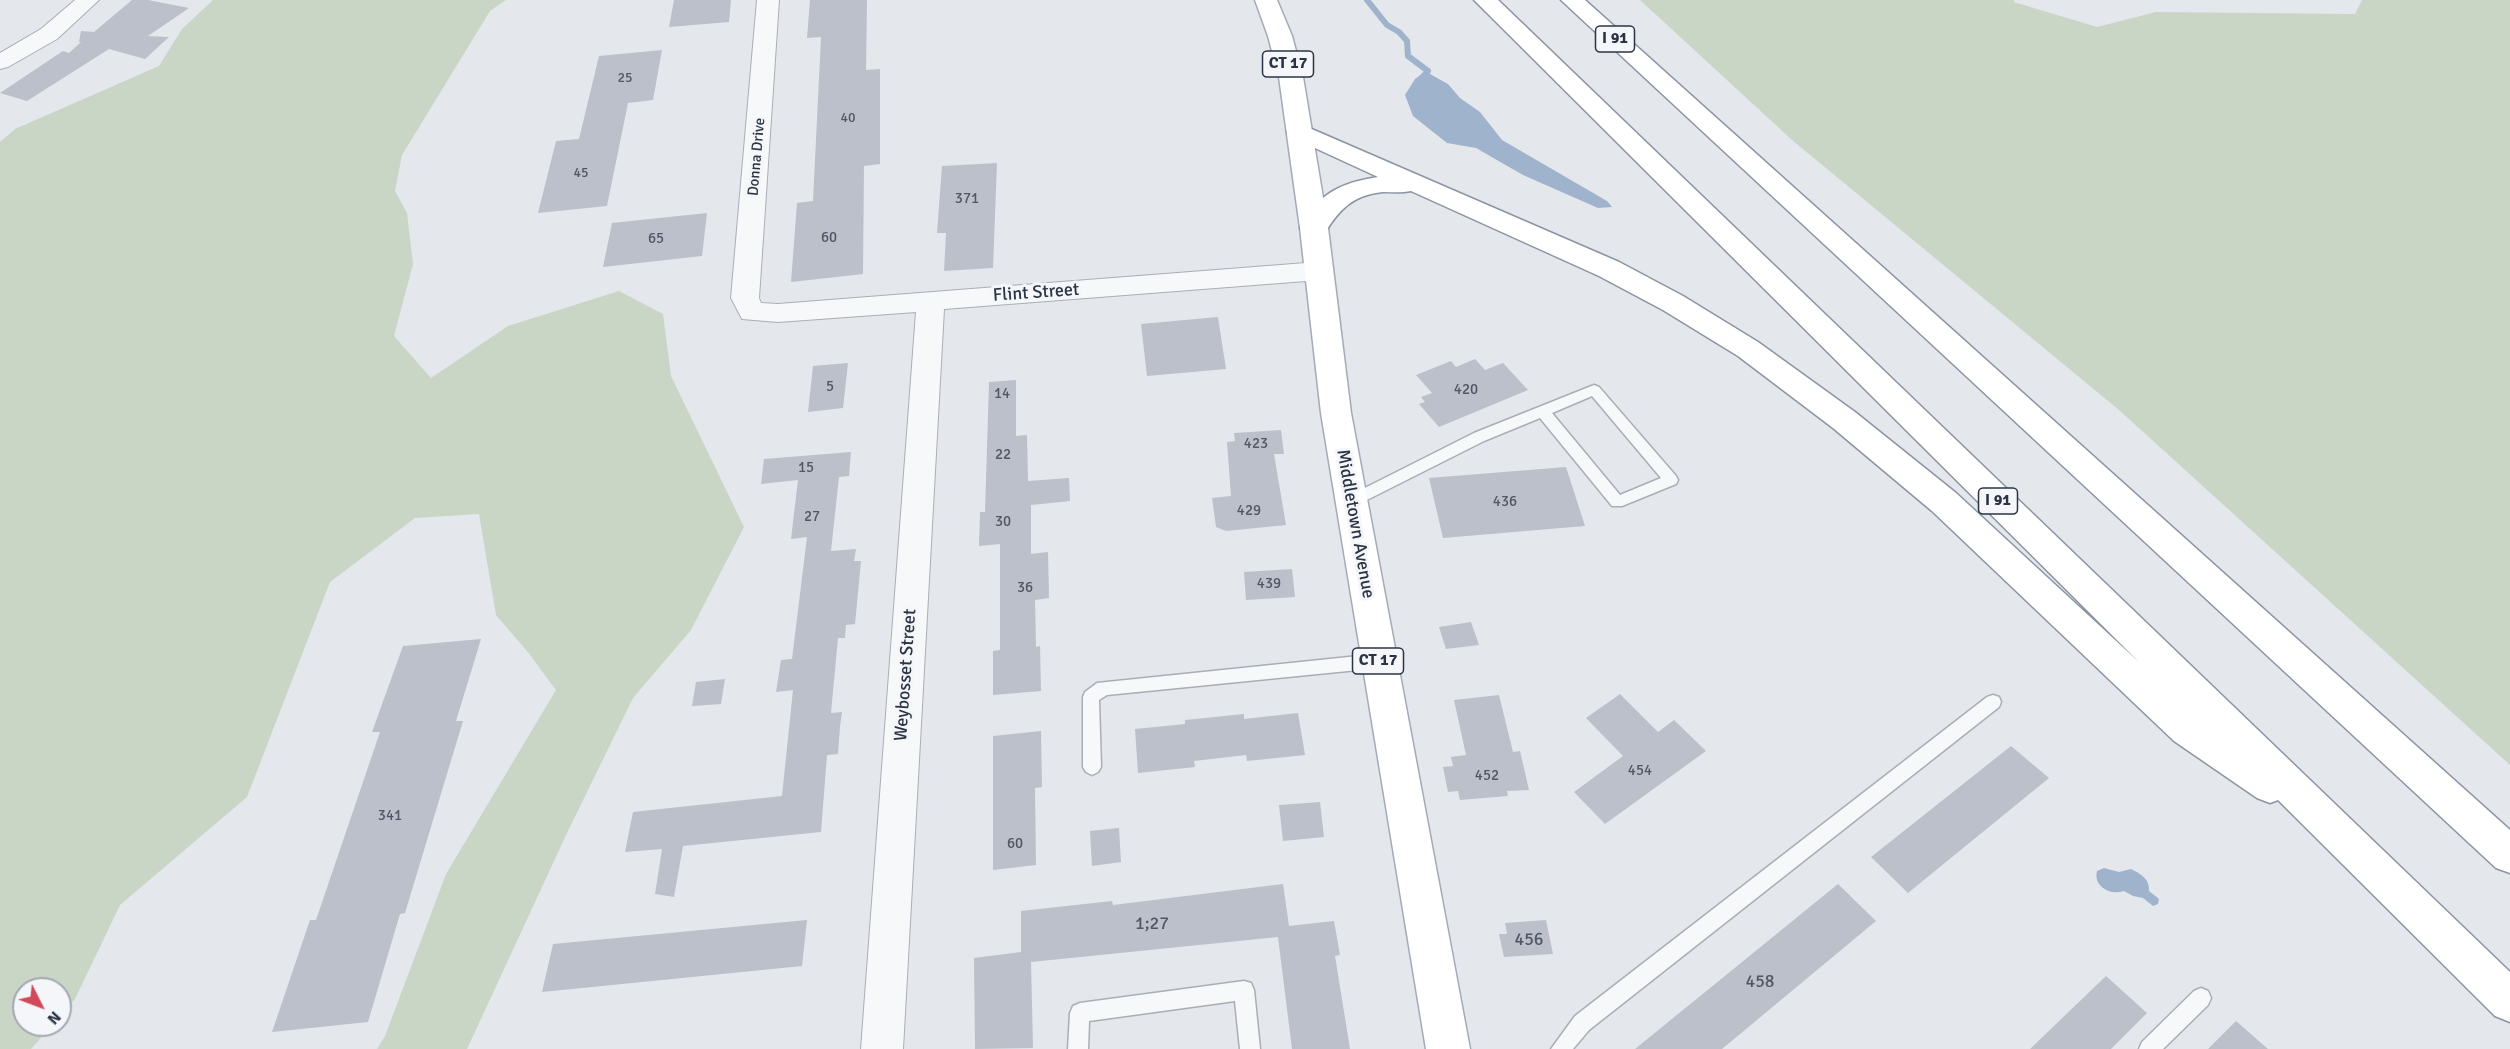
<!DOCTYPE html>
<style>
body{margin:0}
#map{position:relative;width:2510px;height:1049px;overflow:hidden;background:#e4e7ec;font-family:Signika,sans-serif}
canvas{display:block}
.north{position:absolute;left:12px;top:977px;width:60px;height:60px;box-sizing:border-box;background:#f4f6f9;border:2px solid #a4a8b1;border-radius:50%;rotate:132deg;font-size:16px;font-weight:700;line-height:24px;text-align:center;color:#2b3445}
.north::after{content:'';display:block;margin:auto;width:21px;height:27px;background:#d1495b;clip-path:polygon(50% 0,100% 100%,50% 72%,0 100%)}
</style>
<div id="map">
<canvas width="2510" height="1049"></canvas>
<div class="north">N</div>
</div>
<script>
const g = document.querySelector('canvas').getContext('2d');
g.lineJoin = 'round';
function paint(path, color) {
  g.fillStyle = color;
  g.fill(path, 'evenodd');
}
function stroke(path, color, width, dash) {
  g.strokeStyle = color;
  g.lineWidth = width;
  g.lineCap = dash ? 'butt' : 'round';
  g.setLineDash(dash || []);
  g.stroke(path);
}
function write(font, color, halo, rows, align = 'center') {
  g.font = font + ' Signika,sans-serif';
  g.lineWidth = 6;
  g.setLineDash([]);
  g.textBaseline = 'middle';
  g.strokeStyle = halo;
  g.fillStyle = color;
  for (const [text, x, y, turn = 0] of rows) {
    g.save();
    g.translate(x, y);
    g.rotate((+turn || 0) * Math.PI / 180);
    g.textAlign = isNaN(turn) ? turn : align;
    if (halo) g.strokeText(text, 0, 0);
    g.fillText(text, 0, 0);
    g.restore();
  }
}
const green = new Path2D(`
 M 213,0 L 506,0 L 490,11 L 402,155 L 395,191 L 407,213 L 413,264 L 394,336 L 431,378 L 508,326 L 619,291 L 663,314 L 671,376 L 744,527 L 691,630 L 633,698 L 567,833 L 467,1049 L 377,1049 L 385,1036 L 446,874 L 556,690 L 527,651 L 496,615 L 479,514 L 415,518 L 330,582 L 247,797 L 120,905 L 75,999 L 60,1016 L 60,989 L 24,989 L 24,1025 L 52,1025 L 31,1049 L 0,1049 L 0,142 L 15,129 L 159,66 L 182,29 Z
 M 1640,0 L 2014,0 L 2014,2 L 2097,27 L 2156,12 L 2355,14 L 2362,0 L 2510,0 L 2510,765 L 2119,410 L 1792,140 Z`);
const water = new Path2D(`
 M 1422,74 L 1430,74 L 1448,84 L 1460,98 L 1480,112 L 1502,140 L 1607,201 L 1612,207 L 1598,208 L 1523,175 L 1476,148 L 1447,143 L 1413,116 L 1405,95 L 1415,79 Z
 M 2104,868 L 2119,872 L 2131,869 C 2141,874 2150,879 2149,891 L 2159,899 L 2158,904 L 2153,906 L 2143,898 L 2133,896 L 2124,891 C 2110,896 2093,886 2097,871 Z`);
const stream = new Path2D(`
 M 1367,0 L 1387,25 L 1399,32 L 1407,41 L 1408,56 L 1428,71 L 1420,80`);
const building = new Path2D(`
 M 132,0 L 148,0 L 189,8 L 148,36 L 169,37 L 145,59 L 109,49 L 27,101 L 0,93 L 63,51 L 69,53 L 81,42 L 79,42 L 81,31 L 94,32 Z
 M 674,0 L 731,0 L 729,22 L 669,27 Z
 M 810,0 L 867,0 L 866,70 L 880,69 L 880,164 L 864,166 L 863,274 L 791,282 L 797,203 L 813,201 L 821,37 L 807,38 Z
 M 662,50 L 653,100 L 628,103 L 607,206 L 538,213 L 556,141 L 579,139 L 599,56 Z
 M 997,163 L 993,268 L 944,271 L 946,233 L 937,233 L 942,166 Z
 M 707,213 L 702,256 L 603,267 L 612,223 Z
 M 1218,317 L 1226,369 L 1147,376 L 1141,324 Z
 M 1475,359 L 1485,370 L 1503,363 L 1528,390 L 1439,427 L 1419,404 L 1425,402 L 1421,397 L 1432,393 L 1416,375 L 1451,361 L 1456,367 Z
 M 848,363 L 843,408 L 808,412 L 813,366 Z
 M 1016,380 L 1016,436 L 1027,435 L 1028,481 L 1069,478 L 1070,501 L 1031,505 L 1031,554 L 1048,552 L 1049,598 L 1035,600 L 1036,647 L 1040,646 L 1041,691 L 993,695 L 993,651 L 1000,650 L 1000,544 L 979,546 L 980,512 L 985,512 L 989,382 Z
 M 1281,430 L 1284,454 L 1274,454 L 1286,525 L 1226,531 L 1216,527 L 1212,498 L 1231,496 L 1227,442 L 1235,441 L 1234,433 Z
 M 851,452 L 849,476 L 839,477 L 831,551 L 856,549 L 854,561 L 861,561 L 855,624 L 846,625 L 845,638 L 838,638 L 831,713 L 842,712 L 840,726 L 838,754 L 827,755 L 821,832 L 683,846 L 674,897 L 655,894 L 662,849 L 625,852 L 633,812 L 782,796 L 793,690 L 776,692 L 781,660 L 792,659 L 807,537 L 791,539 L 798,480 L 761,484 L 764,459 Z
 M 1566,467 L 1585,526 L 1443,538 L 1429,478 Z
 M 1292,569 L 1295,597 L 1246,600 L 1244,572 Z
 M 1471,622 L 1479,645 L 1446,649 L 1439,627 Z
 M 481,639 L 456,721 L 463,721 L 405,913 L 400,914 L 368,1022 L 272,1032 L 310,920 L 316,920 L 380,732 L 372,732 L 403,646 Z
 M 725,679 L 721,704 L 692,706 L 696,682 Z
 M 1620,694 L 1658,732 L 1674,720 L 1706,751 L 1605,824 L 1574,792 L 1623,756 L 1586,718 Z
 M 1499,695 L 1513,752 L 1520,751 L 1529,790 L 1507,791 L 1508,796 L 1460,800 L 1458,791 L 1448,792 L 1443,767 L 1453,766 L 1451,757 L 1466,755 L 1454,700 Z
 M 1298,713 L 1305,755 L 1247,761 L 1246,755 L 1194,761 L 1195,767 L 1138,773 L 1135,729 L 1185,724 L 1185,720 L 1244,714 L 1244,719 Z
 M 1041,731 L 1042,787 L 1035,788 L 1036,865 L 993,870 L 993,736 Z
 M 2011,746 L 2049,778 L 1908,893 L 1871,857 Z
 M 1320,802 L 1324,837 L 1283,841 L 1279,805 Z
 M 1119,828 L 1121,862 L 1092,866 L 1090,831 Z
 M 1283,884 L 1289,926 L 1334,921 L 1340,955 L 1335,956 L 1350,1049 L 1292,1049 L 1278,937 L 1031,962 L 1033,1048 L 975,1049 L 974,958 L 1021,952 L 1021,911 L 1112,901 L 1113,905 Z
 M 1838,884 L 1876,921 L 1722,1049 L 1635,1049 Z
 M 807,920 L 802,966 L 542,992 L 553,944 Z
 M 1546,920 L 1553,954 L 1504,957 L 1499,934 L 1507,934 L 1505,923 Z
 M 2106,976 L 2147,1013 L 2111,1049 L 2030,1049 Z
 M 2236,1021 L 2268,1049 L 2208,1049 Z`);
const service = new Path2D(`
 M 1594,385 L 1599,387 L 1676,476 L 1678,480 L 1676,484 L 1622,506 L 1612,506 L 1540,418 L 1484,441 L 1355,506 L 1345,506 L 1343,502 L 1345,498 L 1474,433 ZM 1592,396 L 1661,478 L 1620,495 L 1552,413 Z
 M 1378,654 L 1384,656 L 1386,661 L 1384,666 L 1378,668 L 1107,695 L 1099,700 L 1101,767 L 1098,772 L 1092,775 L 1086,772 L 1083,767 L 1083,697 L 1085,692 L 1097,683 Z
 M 1993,695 L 1999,697 L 2001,702 L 1999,707 L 1589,1030 L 1573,1049 L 1551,1049 L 1575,1016 L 1987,697 Z
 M 1244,981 L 1251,983 L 1254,990 L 1260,1049 L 1240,1049 L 1235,1001 L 1089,1021 L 1088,1049 L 1068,1049 L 1070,1013 L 1073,1006 L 1080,1003 Z
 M 2201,988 L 2208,991 L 2211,998 L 2208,1005 L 2163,1049 L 2139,1049 L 2142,1042 L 2194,991 Z`);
const minor = new Path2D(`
 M 75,0 L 99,0 L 57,39 L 8,67 L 0,69 L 0,53 L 41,29 Z
 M 757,0 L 779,0 L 759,298 L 761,303 L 778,304 L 1319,262 L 1328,265 L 1332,271 L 1328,277 L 1319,280 L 944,309 L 903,1049 L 861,1049 L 916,312 L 778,322 L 742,319 L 731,298 Z`);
const primary = new Path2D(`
 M 1255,0 L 1277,0 L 1292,36 L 1303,77 L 1328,228 L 1351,413 L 1470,1049 L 1426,1049 L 1321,413 L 1300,228 L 1279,77 L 1268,36 Z`);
const motorway = new Path2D(`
 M 1474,0 L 1498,0 L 2510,972 L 2510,1022 L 2495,1016 L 2278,800 L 2270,803 L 2257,798 L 2174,741 L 1932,511 L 1833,428 L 1738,356 L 1663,310 L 1599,276 L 1411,191 C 1402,193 1392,192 1383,192 C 1352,195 1339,210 1324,234 L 1314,237 L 1304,234 L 1300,228 C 1319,193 1340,183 1378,177 L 1291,137 L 1287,132 L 1291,127 L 1300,124 L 1619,262 L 1683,296 L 1758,342 L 1855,412 L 1956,493 L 2140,663 Z
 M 1561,0 L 1585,0 L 2510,830 L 2510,873 L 2496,868 Z`);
const farNumbernames = [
 ["25",625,78],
 ["40",848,118],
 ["45",581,173]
];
const farStreetnames = [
 ["Donna Drive",757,157,-85]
];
const numberNames = [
 ["371",967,199],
 ["60",829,238],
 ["65",656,239],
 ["5",830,387],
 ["420",1466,390],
 ["14",1002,394],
 ["423",1256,444],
 ["22",1003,455],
 ["15",806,468],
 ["436",1505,502],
 ["429",1249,511],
 ["27",812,517],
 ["30",1003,522],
 ["439",1269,584],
 ["36",1025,588],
 ["454",1640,771],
 ["452",1487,776],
 ["341",390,816],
 ["60",1015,844]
];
const shields = [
 [1615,39,39],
 [1288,64,51],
 [1998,501,39],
 [1378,661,51]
];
const shieldNames = [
 ["I 91",1615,39],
 ["CT 17",1288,64],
 ["I 91",1998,501],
 ["CT 17",1378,661]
];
const streetNames = [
 ["Flint Street",1036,293,-4],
 ["Middletown Avenue",1355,524,80],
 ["Weybosset Street",906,675,-86]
];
const nearNumbernames = [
 ["1;27",1152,924],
 ["456",1529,940],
 ["458",1760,982]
];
paint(green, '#c9d6c5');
paint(water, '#9fb4cc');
stroke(stream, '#9fb4cc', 6);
paint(building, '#bbc0ca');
stroke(service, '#a9aeb7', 3);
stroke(minor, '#a9aeb7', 2);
stroke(primary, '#a3abb8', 3);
stroke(motorway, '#8b94a3', 3);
paint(service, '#f7f8fa');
paint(minor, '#f7f8fa');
paint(primary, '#fff');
paint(motorway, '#fff');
write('14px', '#4f5766', null, farNumbernames);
write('15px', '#2b3445', '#f4f6f9', farStreetnames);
write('15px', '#4f5766', null, numberNames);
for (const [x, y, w] of shields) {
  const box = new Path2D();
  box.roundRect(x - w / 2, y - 13, w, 26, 4.5);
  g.fillStyle = '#f4f6f9';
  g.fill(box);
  stroke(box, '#2b3445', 1.5);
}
write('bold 16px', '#2b3445', null, shieldNames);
write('18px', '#2b3445', '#f4f6f9', streetNames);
write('18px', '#4f5766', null, nearNumbernames);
</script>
